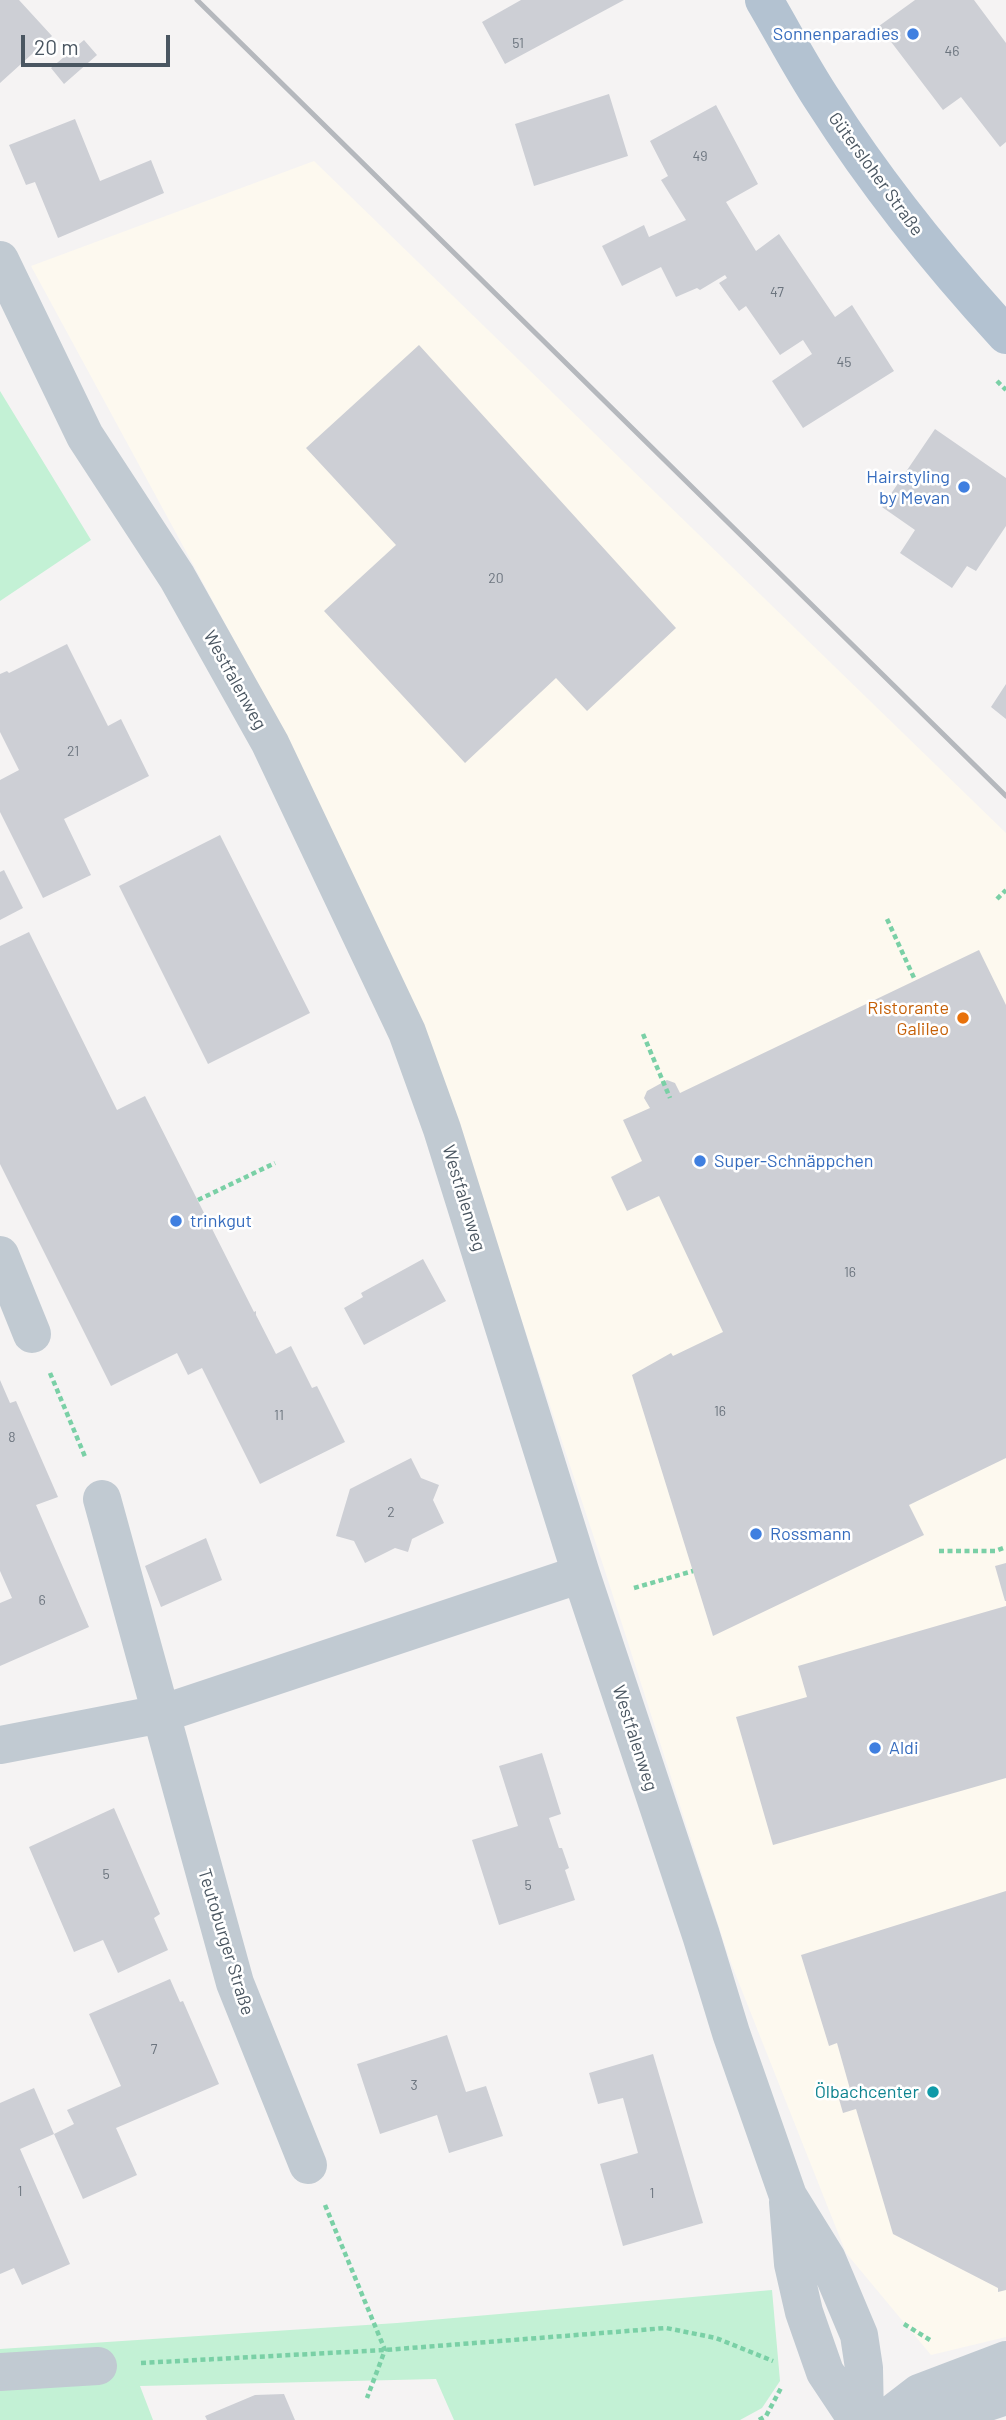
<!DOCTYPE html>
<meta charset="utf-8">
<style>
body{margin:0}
#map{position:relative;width:1006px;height:2420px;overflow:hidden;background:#f5f3f3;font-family:Barlow,sans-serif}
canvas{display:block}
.scale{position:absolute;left:21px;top:35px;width:149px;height:32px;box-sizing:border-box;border:4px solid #4a5661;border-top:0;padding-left:9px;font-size:21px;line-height:24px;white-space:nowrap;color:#4a5661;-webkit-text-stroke:5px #fff;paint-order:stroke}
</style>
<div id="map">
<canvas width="1006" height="2420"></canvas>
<div class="scale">20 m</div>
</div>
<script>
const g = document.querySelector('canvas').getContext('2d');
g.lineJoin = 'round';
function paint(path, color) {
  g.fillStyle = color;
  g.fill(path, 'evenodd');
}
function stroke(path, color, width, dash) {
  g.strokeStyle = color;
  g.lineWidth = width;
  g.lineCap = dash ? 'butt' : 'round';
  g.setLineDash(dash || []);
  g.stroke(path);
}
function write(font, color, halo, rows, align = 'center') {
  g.font = font + ' Barlow,sans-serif';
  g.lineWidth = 5;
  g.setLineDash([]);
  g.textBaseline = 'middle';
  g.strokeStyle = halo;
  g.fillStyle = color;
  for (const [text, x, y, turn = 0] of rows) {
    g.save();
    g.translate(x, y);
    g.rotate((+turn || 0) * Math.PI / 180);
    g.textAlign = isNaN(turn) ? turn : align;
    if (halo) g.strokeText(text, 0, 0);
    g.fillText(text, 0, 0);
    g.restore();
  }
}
const commercial = new Path2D(`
 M 314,161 L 1006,833 L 1006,2337 L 931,2355 L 846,2253 L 729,1958 L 605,1571 L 481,1197 L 283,730 L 31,266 Z`);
const green = new Path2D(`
 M 0,391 L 91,540 L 0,601 Z
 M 772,2290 L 780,2381 L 762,2408 L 740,2420 L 454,2420 L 436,2379 L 140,2386 L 153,2420 L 0,2420 L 0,2349 L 397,2323 Z`);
const building = new Path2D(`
 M 0,0 L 19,0 L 52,36 L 0,83 Z
 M 521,0 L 624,0 L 505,64 L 482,22 Z
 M 915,0 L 974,0 L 1006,43 L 1006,142 L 1000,147 L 961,97 L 943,110 L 879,26 Z
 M 84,40 L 97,55 L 64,84 L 51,68 Z
 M 609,94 L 628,156 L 534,186 L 515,124 Z
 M 716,105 L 758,184 L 726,202 L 756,251 L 779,234 L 835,317 L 852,305 L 894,371 L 803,428 L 772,381 L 812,354 L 803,340 L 780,355 L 746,306 L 739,311 L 719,283 L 727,278 L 725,275 L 700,290 L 697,288 L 676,297 L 661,267 L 622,286 L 602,246 L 644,225 L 649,237 L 686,220 L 661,180 L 668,176 L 650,141 Z
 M 75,119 L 100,181 L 151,160 L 164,193 L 58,238 L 35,182 L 26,185 L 9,145 Z
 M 419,345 L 676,628 L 587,711 L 556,678 L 465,763 L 324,611 L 396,545 L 306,448 Z
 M 935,429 L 1006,478 L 1006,526 L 976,571 L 967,566 L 952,588 L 900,553 L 915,530 L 882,507 Z
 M 67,644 L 108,726 L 121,719 L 149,776 L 64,819 L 91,875 L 43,898 L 0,812 L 0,780 L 19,770 L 0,732 L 0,674 L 7,671 L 9,673 Z
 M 1006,684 L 1006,719 L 991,707 Z
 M 220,835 L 310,1013 L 208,1064 L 119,886 Z
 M 4,870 L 23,908 L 0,920 L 0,872 Z
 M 29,932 L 117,1110 L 145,1096 L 254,1312 L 256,1311 L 256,1315 L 276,1354 L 291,1346 L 312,1388 L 317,1386 L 345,1442 L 260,1484 L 202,1368 L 188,1375 L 177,1353 L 111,1386 L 0,1164 L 0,946 Z
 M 979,950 L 1006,1005 L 1006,1458 L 909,1505 L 924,1535 L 713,1636 L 632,1375 L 671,1353 L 673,1356 L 723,1332 L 659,1196 L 627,1211 L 611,1177 L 642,1161 L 623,1120 L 650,1108 L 644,1098 L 647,1091 L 667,1080 L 675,1083 L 680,1093 Z
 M 423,1259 L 446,1301 L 364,1345 L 344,1308 L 363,1297 L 361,1293 Z
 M 0,1380 L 10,1403 L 16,1401 L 58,1497 L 36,1505 L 89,1627 L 0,1666 L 0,1603 L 12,1598 L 0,1571 Z
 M 411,1458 L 421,1478 L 439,1485 L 433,1500 L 444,1523 L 412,1539 L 408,1552 L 395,1548 L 365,1563 L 354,1541 L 336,1536 L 350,1489 Z
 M 206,1538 L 222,1580 L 161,1607 L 145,1566 Z
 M 1006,1563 L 1006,1601 L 1005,1601 L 995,1566 Z
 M 1006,1606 L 1006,1778 L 773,1845 L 736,1717 L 807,1697 L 798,1666 Z
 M 542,1753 L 561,1814 L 549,1818 L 559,1848 L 562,1848 L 569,1868 L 565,1870 L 575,1900 L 499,1925 L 472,1840 L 518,1826 L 499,1766 Z
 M 114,1808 L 160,1914 L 154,1918 L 168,1950 L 118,1973 L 103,1940 L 74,1952 L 29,1847 Z
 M 1006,1891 L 1006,2290 L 998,2292 L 998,2288 L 893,2234 L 856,2109 L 843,2113 L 837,2092 L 850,2089 L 837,2043 L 829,2046 L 801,1955 Z
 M 170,1979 L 180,2002 L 183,2001 L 219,2084 L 116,2128 L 137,2175 L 83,2199 L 54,2134 L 74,2124 L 67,2110 L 121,2086 L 89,2014 Z
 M 447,2035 L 466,2092 L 486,2086 L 503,2136 L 449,2153 L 437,2115 L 380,2134 L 357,2064 Z
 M 653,2054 L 703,2223 L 623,2246 L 600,2164 L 638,2153 L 623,2098 L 598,2104 L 589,2073 Z
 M 34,2088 L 54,2134 L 20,2149 L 70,2264 L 22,2285 L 14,2268 L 0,2274 L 0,2103 Z
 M 284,2394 L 295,2420 L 207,2420 L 205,2416 L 255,2395 Z`);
const path = new Path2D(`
 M 997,381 L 1006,390
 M 997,899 L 1006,890
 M 887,919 L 915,980
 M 643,1034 L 670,1098
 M 198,1200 L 275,1163
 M 50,1373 L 86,1459
 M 939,1551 L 995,1551 L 1006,1547
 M 634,1588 L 693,1571
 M 325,2205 L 385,2350 L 367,2398
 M 904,2324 L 930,2340
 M 141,2363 L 385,2350 L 666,2328 L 716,2338 L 773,2361
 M 759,2420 L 766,2416 L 781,2388`);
const minor = new Path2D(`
 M 0,260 L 85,436 L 177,577 L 270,743 L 407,1032 L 442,1129 L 581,1574 L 701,1935 L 731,2033 L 788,2196 L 827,2259 L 859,2335 L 864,2368 L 865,2420
 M 0,1255 L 32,1334
 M 102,1499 L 235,1983 L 308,2165
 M 0,1745 L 161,1714 L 581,1574
 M 788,2202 L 793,2264 L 804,2312 L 825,2372 L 857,2420
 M 0,2372 L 98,2366
 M 884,2420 L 919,2393 L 1006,2360
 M 934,2420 L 1006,2396`);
const major = new Path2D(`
 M 764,0 C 784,34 802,69 824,102 C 877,185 939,262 1006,335`);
const rail = new Path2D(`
 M 197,0 L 1006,796`);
const markers = [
 [913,34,7,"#3f7fe0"],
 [964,487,7,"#3f7fe0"],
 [963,1018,7,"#e8710a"],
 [700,1161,7,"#3f7fe0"],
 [176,1221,7,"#3f7fe0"],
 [756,1534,7,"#3f7fe0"],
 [875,1748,7,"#3f7fe0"],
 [933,2092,7,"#0f9aa8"]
];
const numberNames = [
 ["51",518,43],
 ["46",952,51],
 ["49",700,156],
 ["47",777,292],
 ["45",844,362],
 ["20",496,578],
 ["21",73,751],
 ["16",850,1272],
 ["16",720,1411],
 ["11",279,1415],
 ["8",12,1437],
 ["2",391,1512],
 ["6",42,1600],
 ["5",106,1874],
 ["5",528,1885],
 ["7",154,2049],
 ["3",414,2085],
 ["1",20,2191],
 ["1",652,2193]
];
const shopNames = [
 ["Sonnenparadies",899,34,"right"],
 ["Hairstyling",950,477,"right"],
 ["by Mevan",950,498,"right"],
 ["Super-Schnäppchen",714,1161],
 ["trinkgut",190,1221],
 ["Rossmann",770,1534],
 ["Aldi",889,1748]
];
const streetNames = [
 ["Gütersloher Straße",876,174,54],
 ["Westfalenweg",235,680,61],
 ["Westfalenweg",464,1198,73],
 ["Westfalenweg",635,1738,72],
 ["Teutoburger Straße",226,1942,73]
];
const foodNames = [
 ["Ristorante",949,1008],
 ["Galileo",949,1029]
];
const cultureNames = [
 ["Ölbachcenter",919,2092]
];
paint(commercial, '#fdf9ef');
paint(green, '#c3f1d5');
paint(building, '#cdcfd5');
stroke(path, '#7ad0a6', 4.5, [5, 3.5]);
stroke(minor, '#c1cad2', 38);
stroke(major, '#b3c2d1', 38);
stroke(rail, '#b5b8bd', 5);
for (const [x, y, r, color] of markers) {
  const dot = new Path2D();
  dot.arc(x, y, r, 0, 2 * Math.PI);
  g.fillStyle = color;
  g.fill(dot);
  stroke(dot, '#fff', 2.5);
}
write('14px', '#6b747e', null, numberNames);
write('18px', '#366cbe', '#fff', shopNames, 'left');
write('18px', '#4a5661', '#fff', streetNames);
write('18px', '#c56008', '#fff', foodNames, 'right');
write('18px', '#0d838f', '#fff', cultureNames, 'right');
</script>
